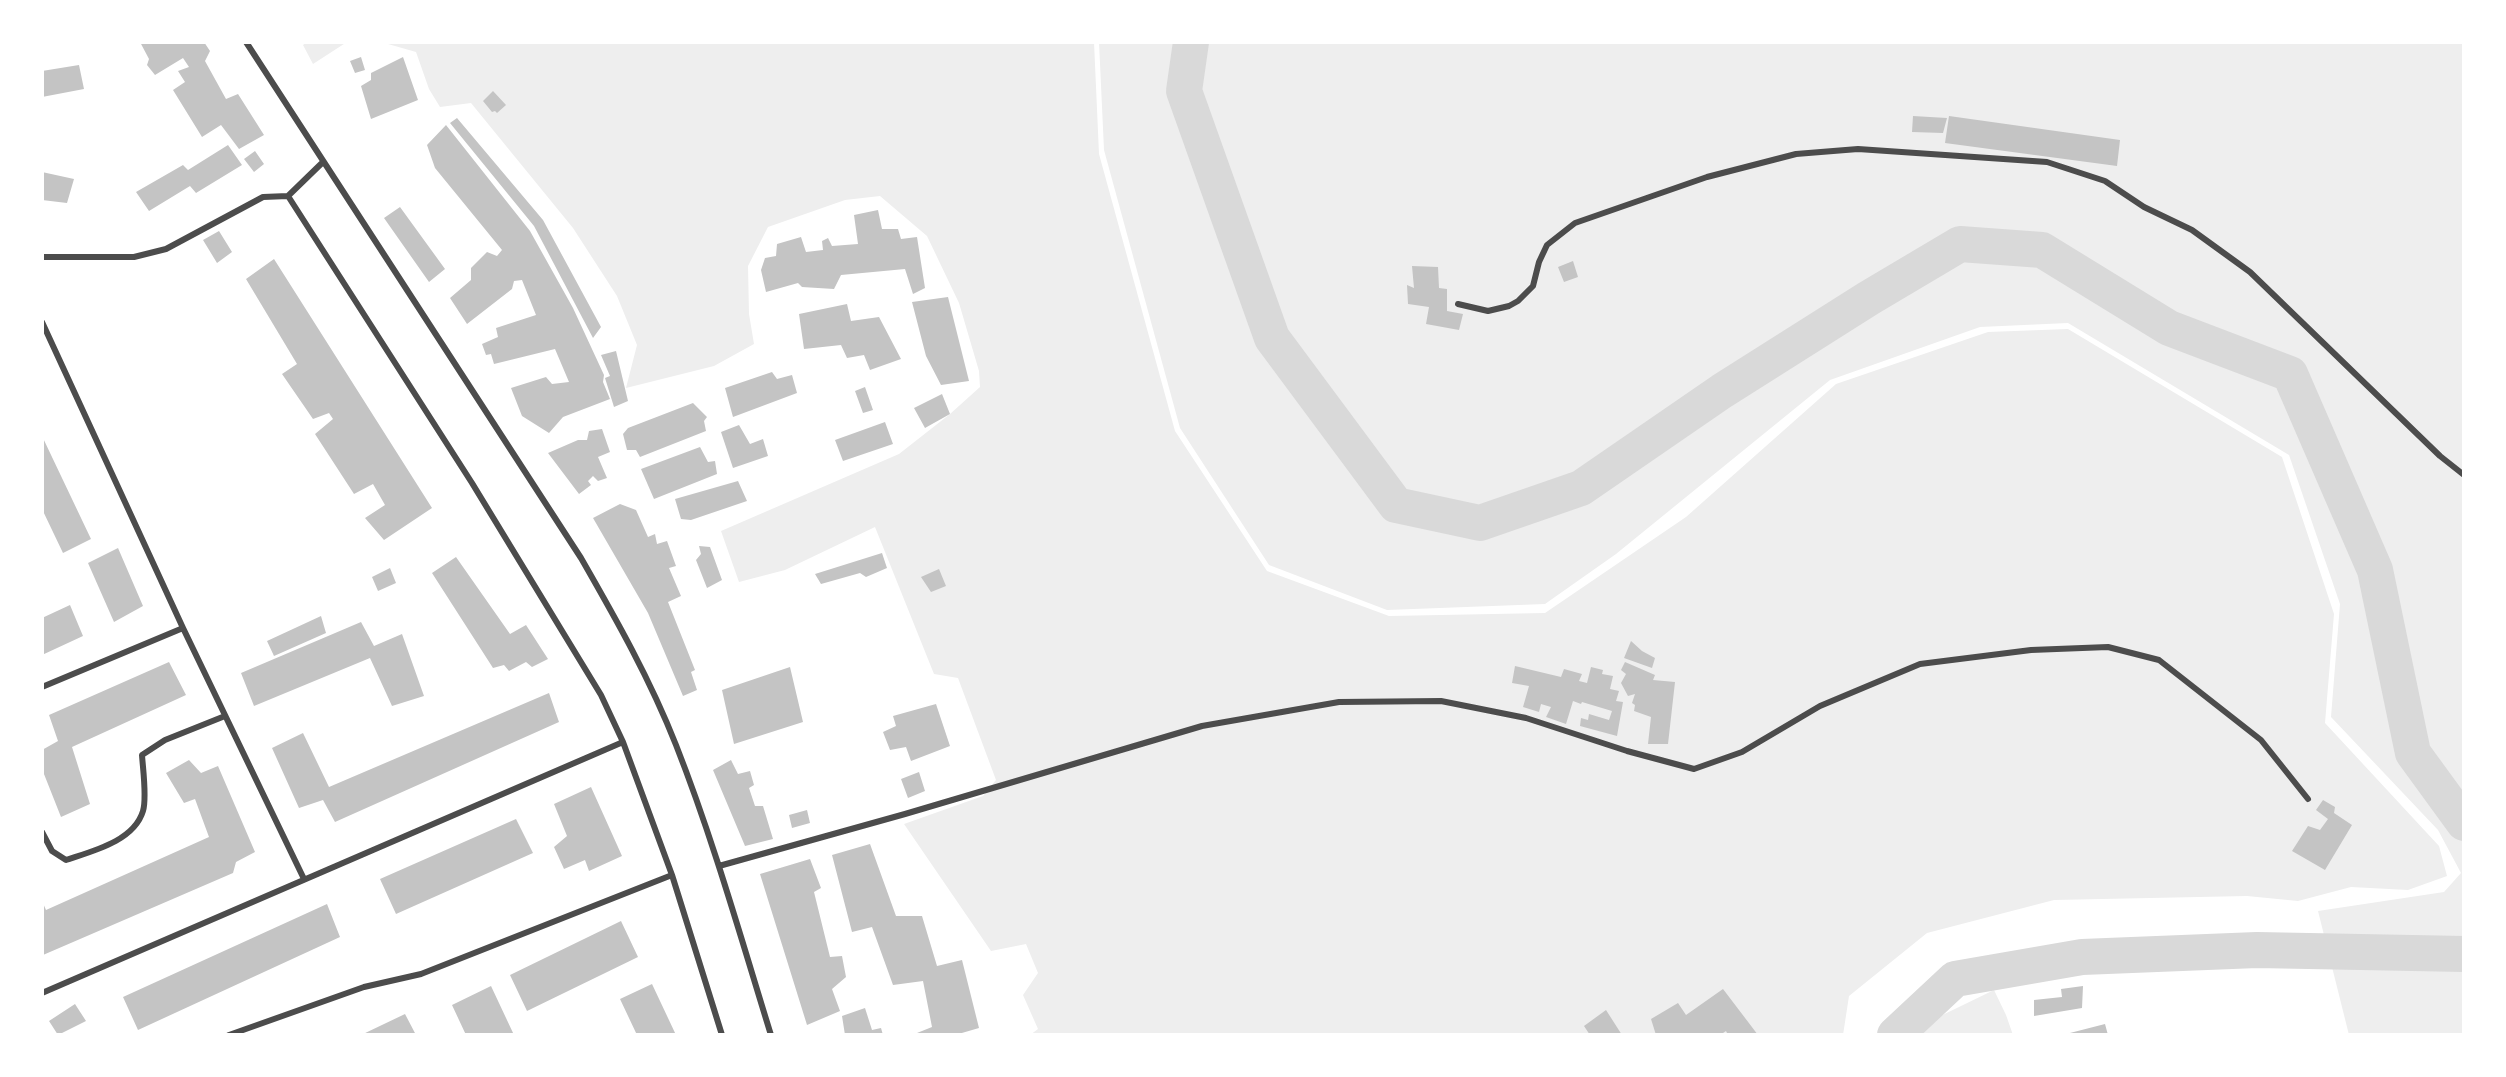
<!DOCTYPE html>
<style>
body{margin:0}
#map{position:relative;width:2506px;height:1077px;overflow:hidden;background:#fff;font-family:"Zilla Slab",serif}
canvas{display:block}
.frame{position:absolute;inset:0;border:44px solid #fff;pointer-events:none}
</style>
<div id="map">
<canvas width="2506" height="1077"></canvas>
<div class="frame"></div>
</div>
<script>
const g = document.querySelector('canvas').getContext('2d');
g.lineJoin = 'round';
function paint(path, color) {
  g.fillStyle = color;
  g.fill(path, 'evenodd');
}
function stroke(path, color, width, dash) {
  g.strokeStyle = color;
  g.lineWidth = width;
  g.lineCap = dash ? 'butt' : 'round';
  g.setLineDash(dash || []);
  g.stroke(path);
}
const green = new Path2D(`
 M 307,42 L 347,42 L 313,64 L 303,45 Z
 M 381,42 L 1094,42 L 1099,154 L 1175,431 L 1267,571 L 1389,616 L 1545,613 L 1686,517 L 1836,384 L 1988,332 L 2068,329 L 2282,457 L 2334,614 L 2325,723 L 2439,846 L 2447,876 L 2408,890 L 2351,887 L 2298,901 L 2247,896 L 2054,900 L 1927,933 L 1849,996 L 1843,1035 L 1030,1035 L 1038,1029 L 1023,995 L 1038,973 L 1026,944 L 991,951 L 904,824 L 983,796 L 996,780 L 958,678 L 934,674 L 875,527 L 785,570 L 739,582 L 721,531 L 899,454 L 950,414 L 980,387 L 979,371 L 959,303 L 927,236 L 880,196 L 845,200 L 768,227 L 748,266 L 749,314 L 754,344 L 714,366 L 626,388 L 637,345 L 617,296 L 573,228 L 471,103 L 440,107 L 429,89 L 416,52 Z
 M 1099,42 L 2463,42 L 2464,1035 L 2349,1035 L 2318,911 L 2444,892 L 2461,873 L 2438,830 L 2331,717 L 2340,604 L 2289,455 L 2068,323 L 1980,327 L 1830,380 L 1616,554 L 1545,604 L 1387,610 L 1269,565 L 1180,428 L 1104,150 Z
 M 1994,990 L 2006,1015 L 2013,1035 L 1923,1035 L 1926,1023 Z`);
const river = new Path2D(`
 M 1191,42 L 1184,91 L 1272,338 L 1396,505 L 1480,523 L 1581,488 L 1722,391 L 1869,298 L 1960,244 L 2042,250 L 2169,328 L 2290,374 L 2375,570 L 2413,753 L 2464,823
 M 1895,1035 L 1955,979 L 2082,957 L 2257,950 L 2464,954`);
const building = new Path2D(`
 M 140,42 L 204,42 L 210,51 L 205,61 L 226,99 L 238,94 L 264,135 L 239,149 L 221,125 L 202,137 L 173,90 L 185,82 L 178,71 L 189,67 L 183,58 L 155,75 L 147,65 L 149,59 Z
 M 361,57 L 365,70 L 355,73 L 350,61 Z
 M 403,57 L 418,100 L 371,119 L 361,86 L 371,80 L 371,73 Z
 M 79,65 L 84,89 L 42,97 L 42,71 Z
 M 493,91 L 506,105 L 497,113 L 495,111 L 492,112 L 483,101 Z
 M 1913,116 L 1947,118 L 1943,133 L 1912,132 Z
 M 1949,116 L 2120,140 L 2117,166 L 1945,143 Z
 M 457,118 L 543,220 L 601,327 L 593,338 L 534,226 L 450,123 Z
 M 446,125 L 530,231 L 573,308 L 604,375 L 603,382 L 610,399 L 563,417 L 549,433 L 522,416 L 511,388 L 546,377 L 552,384 L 569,382 L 555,349 L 494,364 L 491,354 L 486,355 L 482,344 L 498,337 L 496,328 L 536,315 L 522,280 L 514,281 L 512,289 L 467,324 L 450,298 L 471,280 L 471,268 L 487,252 L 497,256 L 502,250 L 435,168 L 427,145 Z
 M 228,145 L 242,165 L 196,193 L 190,186 L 149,211 L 136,192 L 183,165 L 188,170 Z
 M 255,151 L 264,164 L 254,172 L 244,159 Z
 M 42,172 L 74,179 L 67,203 L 42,200 Z
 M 400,207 L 445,269 L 429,282 L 384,218 Z
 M 878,210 L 882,229 L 898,229 L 901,239 L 917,237 L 925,288 L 913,294 L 905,269 L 841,275 L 834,289 L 802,287 L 798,283 L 766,292 L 761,270 L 765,258 L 776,256 L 777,244 L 801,237 L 806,252 L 823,250 L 822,241 L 828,238 L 832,246 L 858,244 L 854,215 Z
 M 219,231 L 232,252 L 217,263 L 203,240 Z
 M 274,259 L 432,508 L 384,540 L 365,518 L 385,505 L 373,484 L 354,494 L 315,434 L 333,419 L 329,413 L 313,419 L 282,374 L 297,364 L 246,279 Z
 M 1573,261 L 1578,277 L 1564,282 L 1558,267 Z
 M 1412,266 L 1438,267 L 1439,288 L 1447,289 L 1447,311 L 1463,314 L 1459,330 L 1426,324 L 1429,307 L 1408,304 L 1407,285 L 1414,288 Z
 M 948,297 L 969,381 L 941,385 L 926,356 L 912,302 Z
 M 847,304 L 851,321 L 879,317 L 901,359 L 870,370 L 864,355 L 847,358 L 841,345 L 804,349 L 799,314 Z
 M 616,351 L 628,401 L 614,407 L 605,378 L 610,376 L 601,355 Z
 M 772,372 L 777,379 L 792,375 L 797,393 L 733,417 L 725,388 Z
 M 865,387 L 873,410 L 863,413 L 855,391 Z
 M 942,394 L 950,414 L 925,428 L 914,408 Z
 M 693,403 L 707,417 L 704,421 L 706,431 L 640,457 L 636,450 L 627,450 L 623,434 L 628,428 Z
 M 885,422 L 893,444 L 843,461 L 835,440 Z
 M 739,425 L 750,444 L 763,439 L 768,456 L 733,468 L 721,432 Z
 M 602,429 L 610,452 L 598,457 L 607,478 L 598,481 L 593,476 L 588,481 L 591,485 L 579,494 L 548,453 L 578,440 L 587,440 L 589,431 Z
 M 42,436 L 91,539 L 63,553 L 42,509 Z
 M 700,447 L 708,462 L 715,461 L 717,474 L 654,499 L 641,469 Z
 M 738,481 L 747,501 L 691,520 L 681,519 L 675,499 Z
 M 620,504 L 636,510 L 648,537 L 655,534 L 657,544 L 667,541 L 676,566 L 669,568 L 681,596 L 668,602 L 695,670 L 691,672 L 697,690 L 683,696 L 648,613 L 593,518 Z
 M 699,546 L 710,547 L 722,580 L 707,588 L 696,560 L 701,554 Z
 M 118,548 L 143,606 L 114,622 L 88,563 Z
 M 882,553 L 887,568 L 866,577 L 860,573 L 821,584 L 815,574 Z
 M 456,557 L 510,634 L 526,625 L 548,659 L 532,667 L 526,662 L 509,671 L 504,665 L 493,668 L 432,573 Z
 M 390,568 L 396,583 L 378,591 L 372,577 Z
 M 939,569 L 946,586 L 931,592 L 921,577 Z
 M 70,605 L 83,636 L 42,655 L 42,618 Z
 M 321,616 L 326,633 L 274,656 L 267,641 Z
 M 361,622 L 374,646 L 402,634 L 424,696 L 392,706 L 370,658 L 254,706 L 241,673 Z
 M 1631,641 L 1642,651 L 1655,658 L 1652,668 L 1624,658 Z
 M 169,662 L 186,695 L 72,747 L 90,804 L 61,817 L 42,769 L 42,750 L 58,741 L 49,715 Z
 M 1625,662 L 1655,675 L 1653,680 L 1675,682 L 1668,744 L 1648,744 L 1651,717 L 1634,711 L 1635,705 L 1632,703 L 1635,694 L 1628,696 L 1621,683 L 1626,674 L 1621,670 Z
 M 1515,666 L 1561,677 L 1564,669 L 1582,674 L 1579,681 L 1587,683 L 1591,667 L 1603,670 L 1602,674 L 1613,676 L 1610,689 L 1619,691 L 1616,701 L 1623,702 L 1617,736 L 1580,726 L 1581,718 L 1588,720 L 1589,714 L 1609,720 L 1612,711 L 1582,702 L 1581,704 L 1573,701 L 1566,724 L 1546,717 L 1551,707 L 1541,704 L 1539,712 L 1523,707 L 1529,686 L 1512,683 Z
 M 790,667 L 803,722 L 734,744 L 722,690 Z
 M 549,693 L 559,722 L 335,822 L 323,800 L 299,808 L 272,748 L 303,733 L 329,787 Z
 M 936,704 L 950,746 L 911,761 L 906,747 L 890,750 L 883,732 L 896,726 L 893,716 Z
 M 189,760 L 201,773 L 218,766 L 255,852 L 236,862 L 233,873 L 43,955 L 42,901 L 46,910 L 209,837 L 195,799 L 184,803 L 166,773 Z
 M 731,760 L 738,774 L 750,771 L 754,785 L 749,788 L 755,806 L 763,806 L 773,839 L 745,846 L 713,770 Z
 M 919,772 L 925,791 L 908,798 L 901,779 Z
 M 591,787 L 622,856 L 589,871 L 585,860 L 564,869 L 554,847 L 567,836 L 554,804 Z
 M 2323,800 L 2335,807 L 2334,813 L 2352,825 L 2325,870 L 2292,851 L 2308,826 L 2320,830 L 2328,819 L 2316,810 Z
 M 807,810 L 810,823 L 792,828 L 789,815 Z
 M 516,819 L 533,853 L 396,914 L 380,879 Z
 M 870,844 L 896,916 L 922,916 L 937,966 L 962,960 L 979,1028 L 955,1035 L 912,1035 L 932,1027 L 923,981 L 893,985 L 872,927 L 852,932 L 832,855 Z
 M 810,859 L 821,888 L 814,892 L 830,957 L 842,956 L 846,977 L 832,989 L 840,1011 L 807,1025 L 760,874 Z
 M 327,904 L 340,937 L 138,1030 L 123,997 Z
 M 621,921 L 638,957 L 527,1011 L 510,975 Z
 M 652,984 L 676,1035 L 637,1035 L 620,999 Z
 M 491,986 L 514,1035 L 466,1035 L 452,1005 Z
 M 2083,986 L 2082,1008 L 2034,1016 L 2034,1000 L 2062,997 L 2061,989 Z
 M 1723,989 L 1758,1035 L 1728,1035 L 1726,1031 L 1720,1035 L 1656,1035 L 1651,1019 L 1678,1003 L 1686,1015 Z
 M 75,1004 L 86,1021 L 58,1035 L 49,1021 Z
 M 865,1008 L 872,1030 L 881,1028 L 883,1035 L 845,1035 L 842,1016 Z
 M 1606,1010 L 1622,1035 L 1590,1035 L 1584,1026 Z
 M 405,1014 L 416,1035 L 361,1035 Z
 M 2105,1024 L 2108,1035 L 2066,1035 L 2066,1034 Z`);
const minor = new Path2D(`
 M 246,42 L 581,558 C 616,619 650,679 676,745 C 713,839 741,938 771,1035
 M 288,196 L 472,483 L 601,695 L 623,742 L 672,875 L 722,1035
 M 288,196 L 323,162
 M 42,257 L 134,257 L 166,249 L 263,197 L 288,196
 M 1458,304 L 1488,311 L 1509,306 L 1518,301 L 1533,286 L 1539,262 L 1547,245 L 1575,223 L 1707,177 L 1796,154 L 1858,149 L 2047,162 L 2105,181 L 2144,207 L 2192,230 L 2250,272 L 2440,456 L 2464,475
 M 42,322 L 183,628 L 304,879
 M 42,687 L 183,628
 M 42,832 L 52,851 L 66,860 C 93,851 134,841 143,811 C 147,798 143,770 142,755 L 165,740 L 225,716
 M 719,866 L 905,814 L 1202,726 L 1339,702 L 1441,701 L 1526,718 L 1627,751 L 1694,769 L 1742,752 L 1820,706 L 1920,664 L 2031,650 L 2108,647 L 2159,660 L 2261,740 L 2308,799
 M 42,993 L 623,742
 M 229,1035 L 364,987 L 421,974 L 672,875`);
paint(green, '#eee');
stroke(river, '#d9d9d9', 36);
paint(building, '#c4c4c4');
stroke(minor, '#4c4c4c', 6);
</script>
